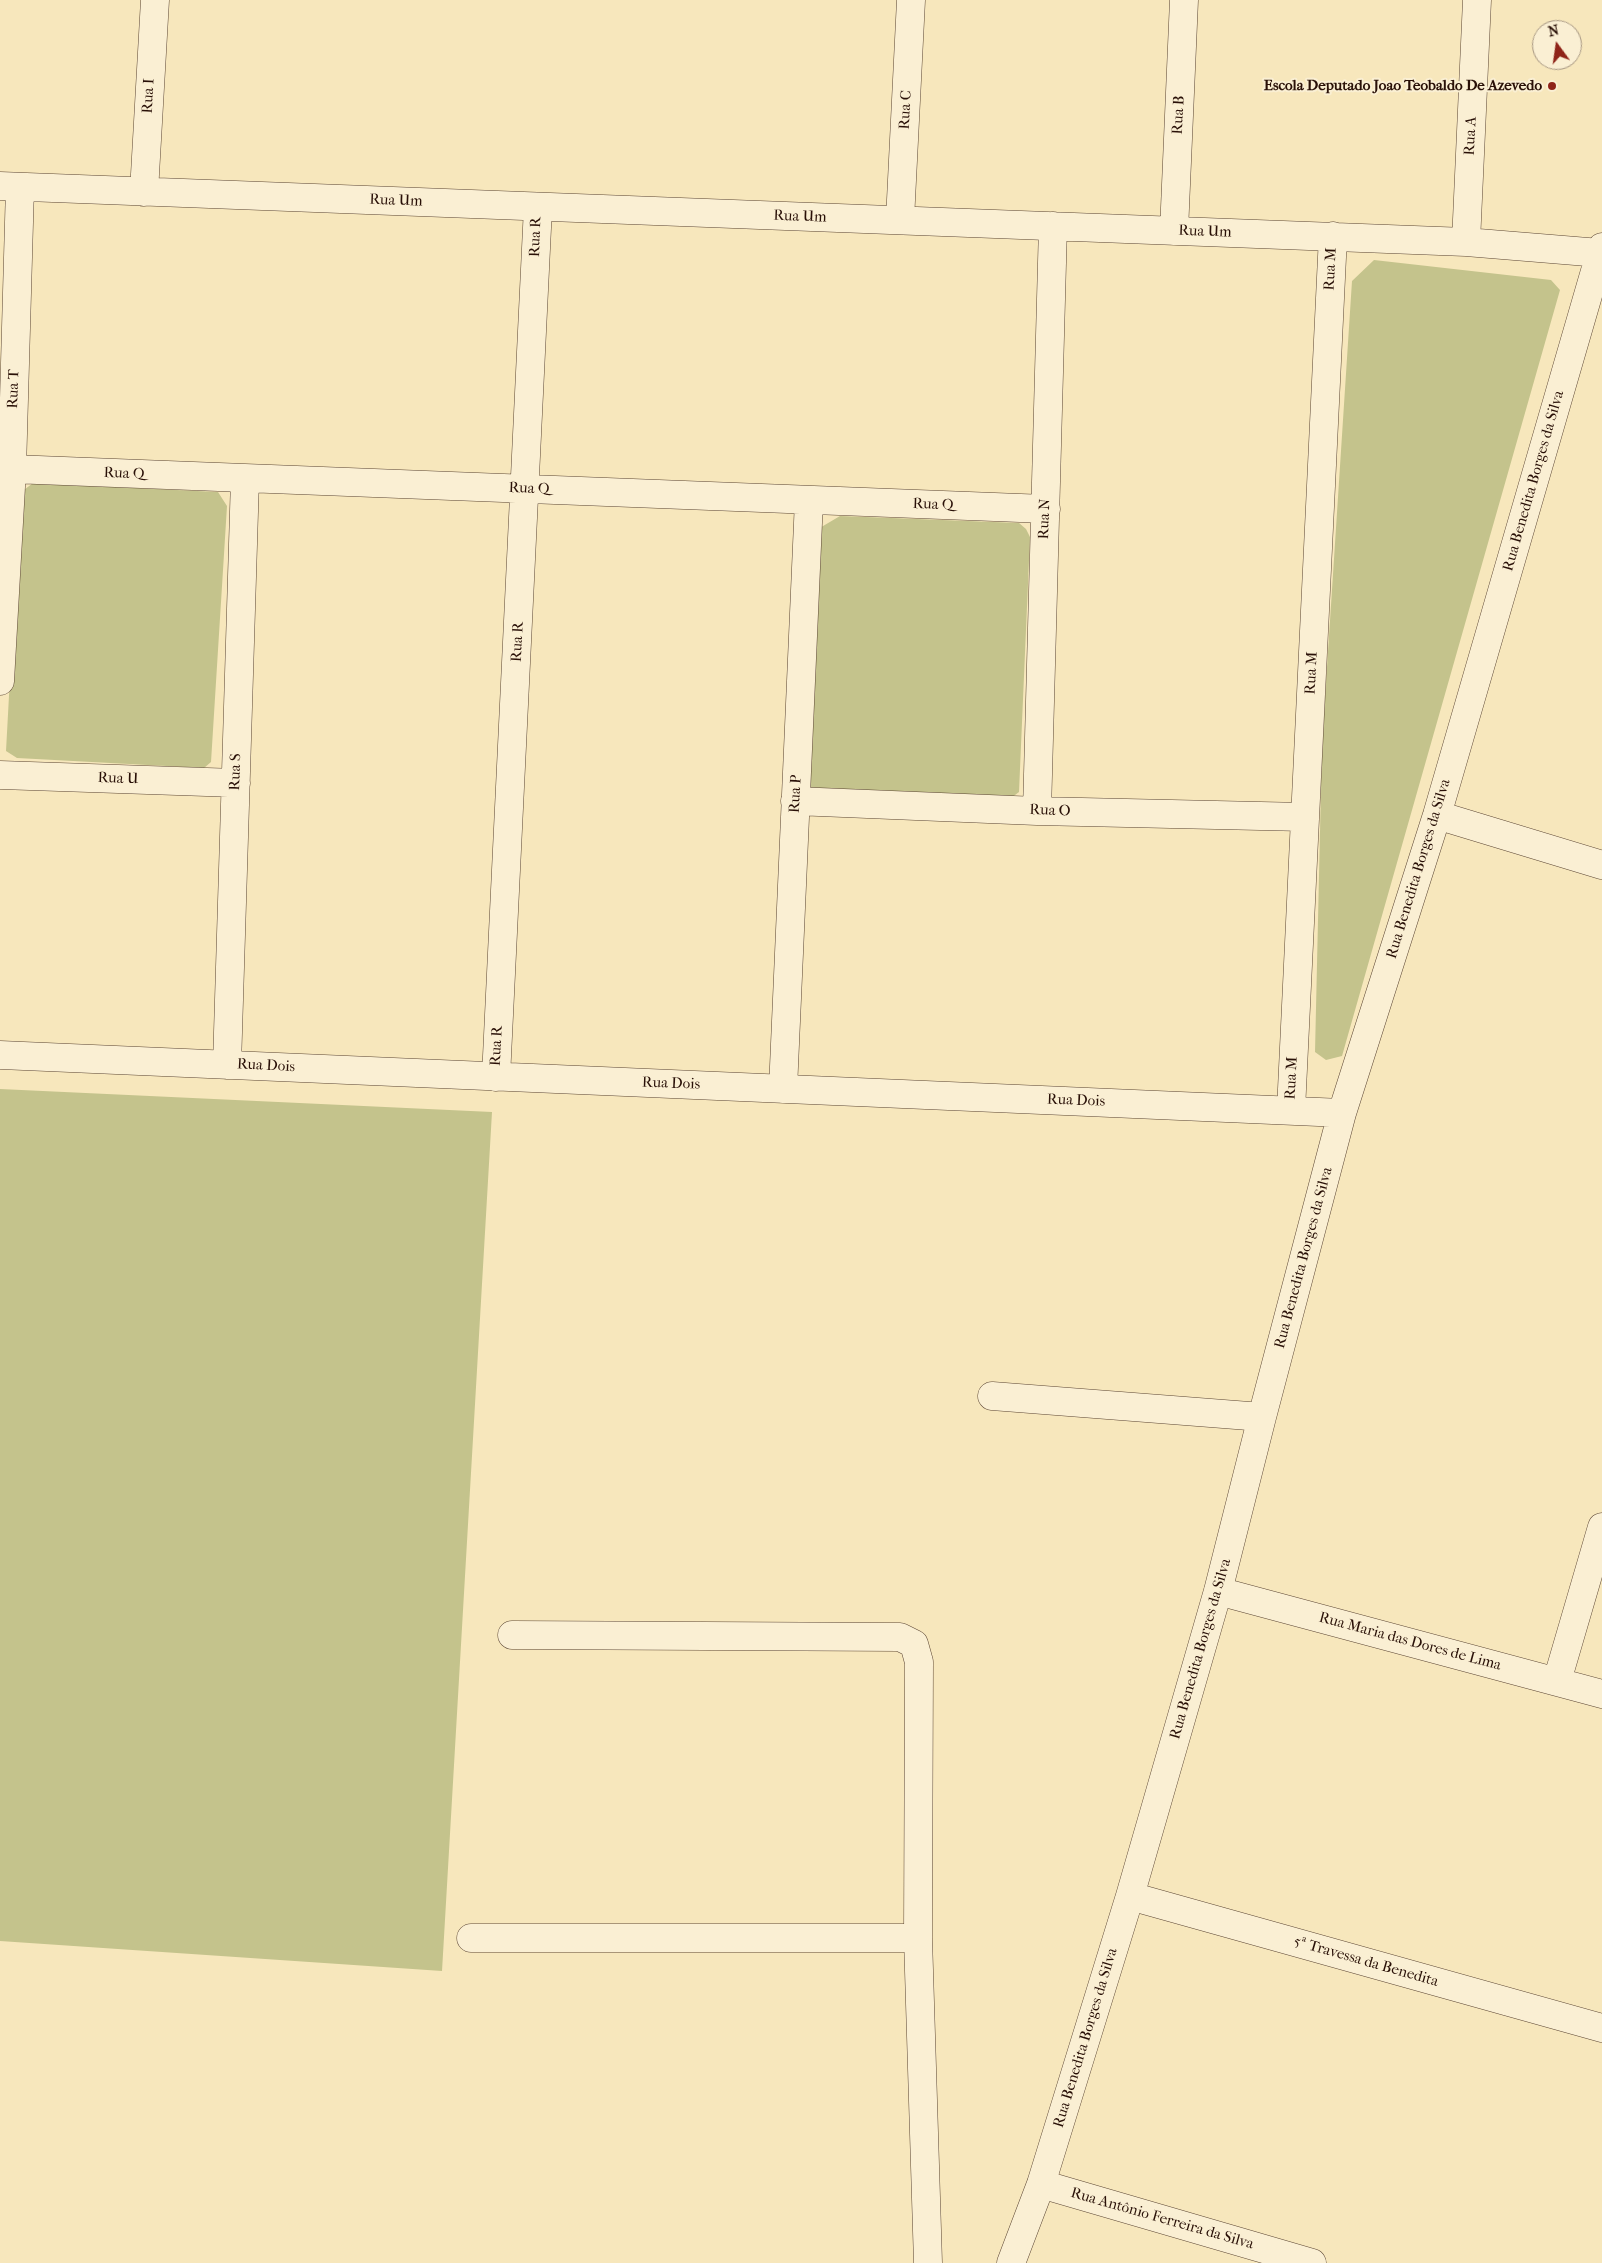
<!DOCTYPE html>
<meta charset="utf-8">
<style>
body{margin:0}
#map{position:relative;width:1602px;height:2263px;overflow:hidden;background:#f7e7bc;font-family:"IM FELL French Canon",serif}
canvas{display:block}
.north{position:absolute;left:1532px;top:20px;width:50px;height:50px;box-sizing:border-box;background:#faefd3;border:1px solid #a69681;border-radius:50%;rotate:346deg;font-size:14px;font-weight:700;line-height:20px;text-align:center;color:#291007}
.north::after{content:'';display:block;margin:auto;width:18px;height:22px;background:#8f2418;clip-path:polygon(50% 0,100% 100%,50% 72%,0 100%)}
</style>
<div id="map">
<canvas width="1602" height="2263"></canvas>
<div class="north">N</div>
</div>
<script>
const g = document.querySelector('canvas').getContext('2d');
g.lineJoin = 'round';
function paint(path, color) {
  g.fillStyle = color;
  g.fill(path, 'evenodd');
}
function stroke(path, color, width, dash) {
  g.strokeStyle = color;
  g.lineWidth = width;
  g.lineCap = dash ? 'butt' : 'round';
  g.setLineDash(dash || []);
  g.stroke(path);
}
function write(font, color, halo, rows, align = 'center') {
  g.font = font + ' "IM FELL French Canon",serif';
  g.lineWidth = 4;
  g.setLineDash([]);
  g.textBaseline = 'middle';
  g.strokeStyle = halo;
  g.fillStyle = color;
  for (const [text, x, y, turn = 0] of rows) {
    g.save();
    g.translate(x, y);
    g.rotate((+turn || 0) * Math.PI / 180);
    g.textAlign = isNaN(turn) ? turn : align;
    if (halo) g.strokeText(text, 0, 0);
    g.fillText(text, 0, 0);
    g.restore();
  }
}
const green = new Path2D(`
 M 1374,260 L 1551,280 L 1560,290 L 1342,1056 L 1326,1060 L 1315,1052 L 1322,744 L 1352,281 Z
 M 33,483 L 218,492 L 227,506 L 211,762 L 204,768 L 17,758 L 6,751 L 20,493 Z
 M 840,516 L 1019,523 L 1026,529 L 1030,537 L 1019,792 L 1011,798 L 813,790 L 805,780 L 818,529 Z
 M 0,1089 L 492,1112 L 442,1971 L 0,1941 Z`);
const minor = new Path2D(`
 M 0,186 L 1466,242 L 1600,253
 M 144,192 L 155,0
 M 900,220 L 911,0
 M 1174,231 L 1184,0
 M 1466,242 L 1477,0
 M 12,469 L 1046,509
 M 0,681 L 12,469 L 20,187
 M 0,775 L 236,783
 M 795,801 L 1037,811 L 1305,817
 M 1037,811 L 1053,226
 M 1437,815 L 1602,865
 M 0,1055 L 1342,1113
 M 227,1065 L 245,479
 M 496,1077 L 538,207
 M 783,1089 L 809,500
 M 1291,1110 L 1333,236
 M 992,1396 L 1262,1417
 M 1218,1591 L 1602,1694
 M 512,1635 L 900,1637 L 914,1644 L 919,1662 L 918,1938 L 928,2263
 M 1557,1681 L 1602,1527
 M 1130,1896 L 1602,2028
 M 471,1938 L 918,1938
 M 1041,2184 L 1312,2263
 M 1011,2263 L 1041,2184 L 1130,1896 L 1218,1591 L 1262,1417 L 1342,1113 L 1437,815 L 1602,247`);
const markers = [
 [1552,86,5,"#8f2418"]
];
const poiNames = [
 ["Escola Deputado Joao Teobaldo De Azevedo",1542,86]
];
const streetNames = [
 ["Rua I",149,96,-87],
 ["Rua C",906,110,-87],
 ["Rua B",1179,115,-87],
 ["Rua A",1471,136,-87],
 ["Rua Um",396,201,2],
 ["Rua Um",800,217,2],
 ["Rua Um",1205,232,2],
 ["Rua R",536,237,-88],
 ["Rua M",1331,269,-87],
 ["Rua T",14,389,-88],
 ["Rua Q",124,474,2],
 ["Rua Benedita Borges da Silva",1534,481,-74],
 ["Rua Q",529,489,2],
 ["Rua Q",933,505,2],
 ["Rua N",1045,519,-88],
 ["Rua R",518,642,-87],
 ["Rua M",1312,673,-87],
 ["Rua S",236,772,-88],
 ["Rua U",118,779,2],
 ["Rua P",796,794,-87],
 ["Rua O",1050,811,2],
 ["Rua Benedita Borges da Silva",1419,869,-73],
 ["Rua R",497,1046,-87],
 ["Rua Dois",266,1066,3],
 ["Rua M",1292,1078,-87],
 ["Rua Dois",671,1084,2],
 ["Rua Dois",1076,1101,2],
 ["Rua Benedita Borges da Silva",1304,1258,-75],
 ["Rua Maria das Dores de Lima",1410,1642,15],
 ["Rua Benedita Borges da Silva",1201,1649,-74],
 ["5ª Travessa da Benedita",1366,1962,16],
 ["Rua Benedita Borges da Silva",1086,2038,-73],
 ["Rua Antônio Ferreira da Silva",1162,2219,16]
];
paint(green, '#c4c38c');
stroke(minor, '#5c4634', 29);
stroke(minor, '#faefd3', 28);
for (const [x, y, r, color] of markers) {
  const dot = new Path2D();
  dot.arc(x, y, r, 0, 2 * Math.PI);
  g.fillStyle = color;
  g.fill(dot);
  stroke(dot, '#faefd3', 2);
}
write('bold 15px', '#291007', '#faefd3', poiNames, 'right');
write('15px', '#291007', '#faefd3', streetNames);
</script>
